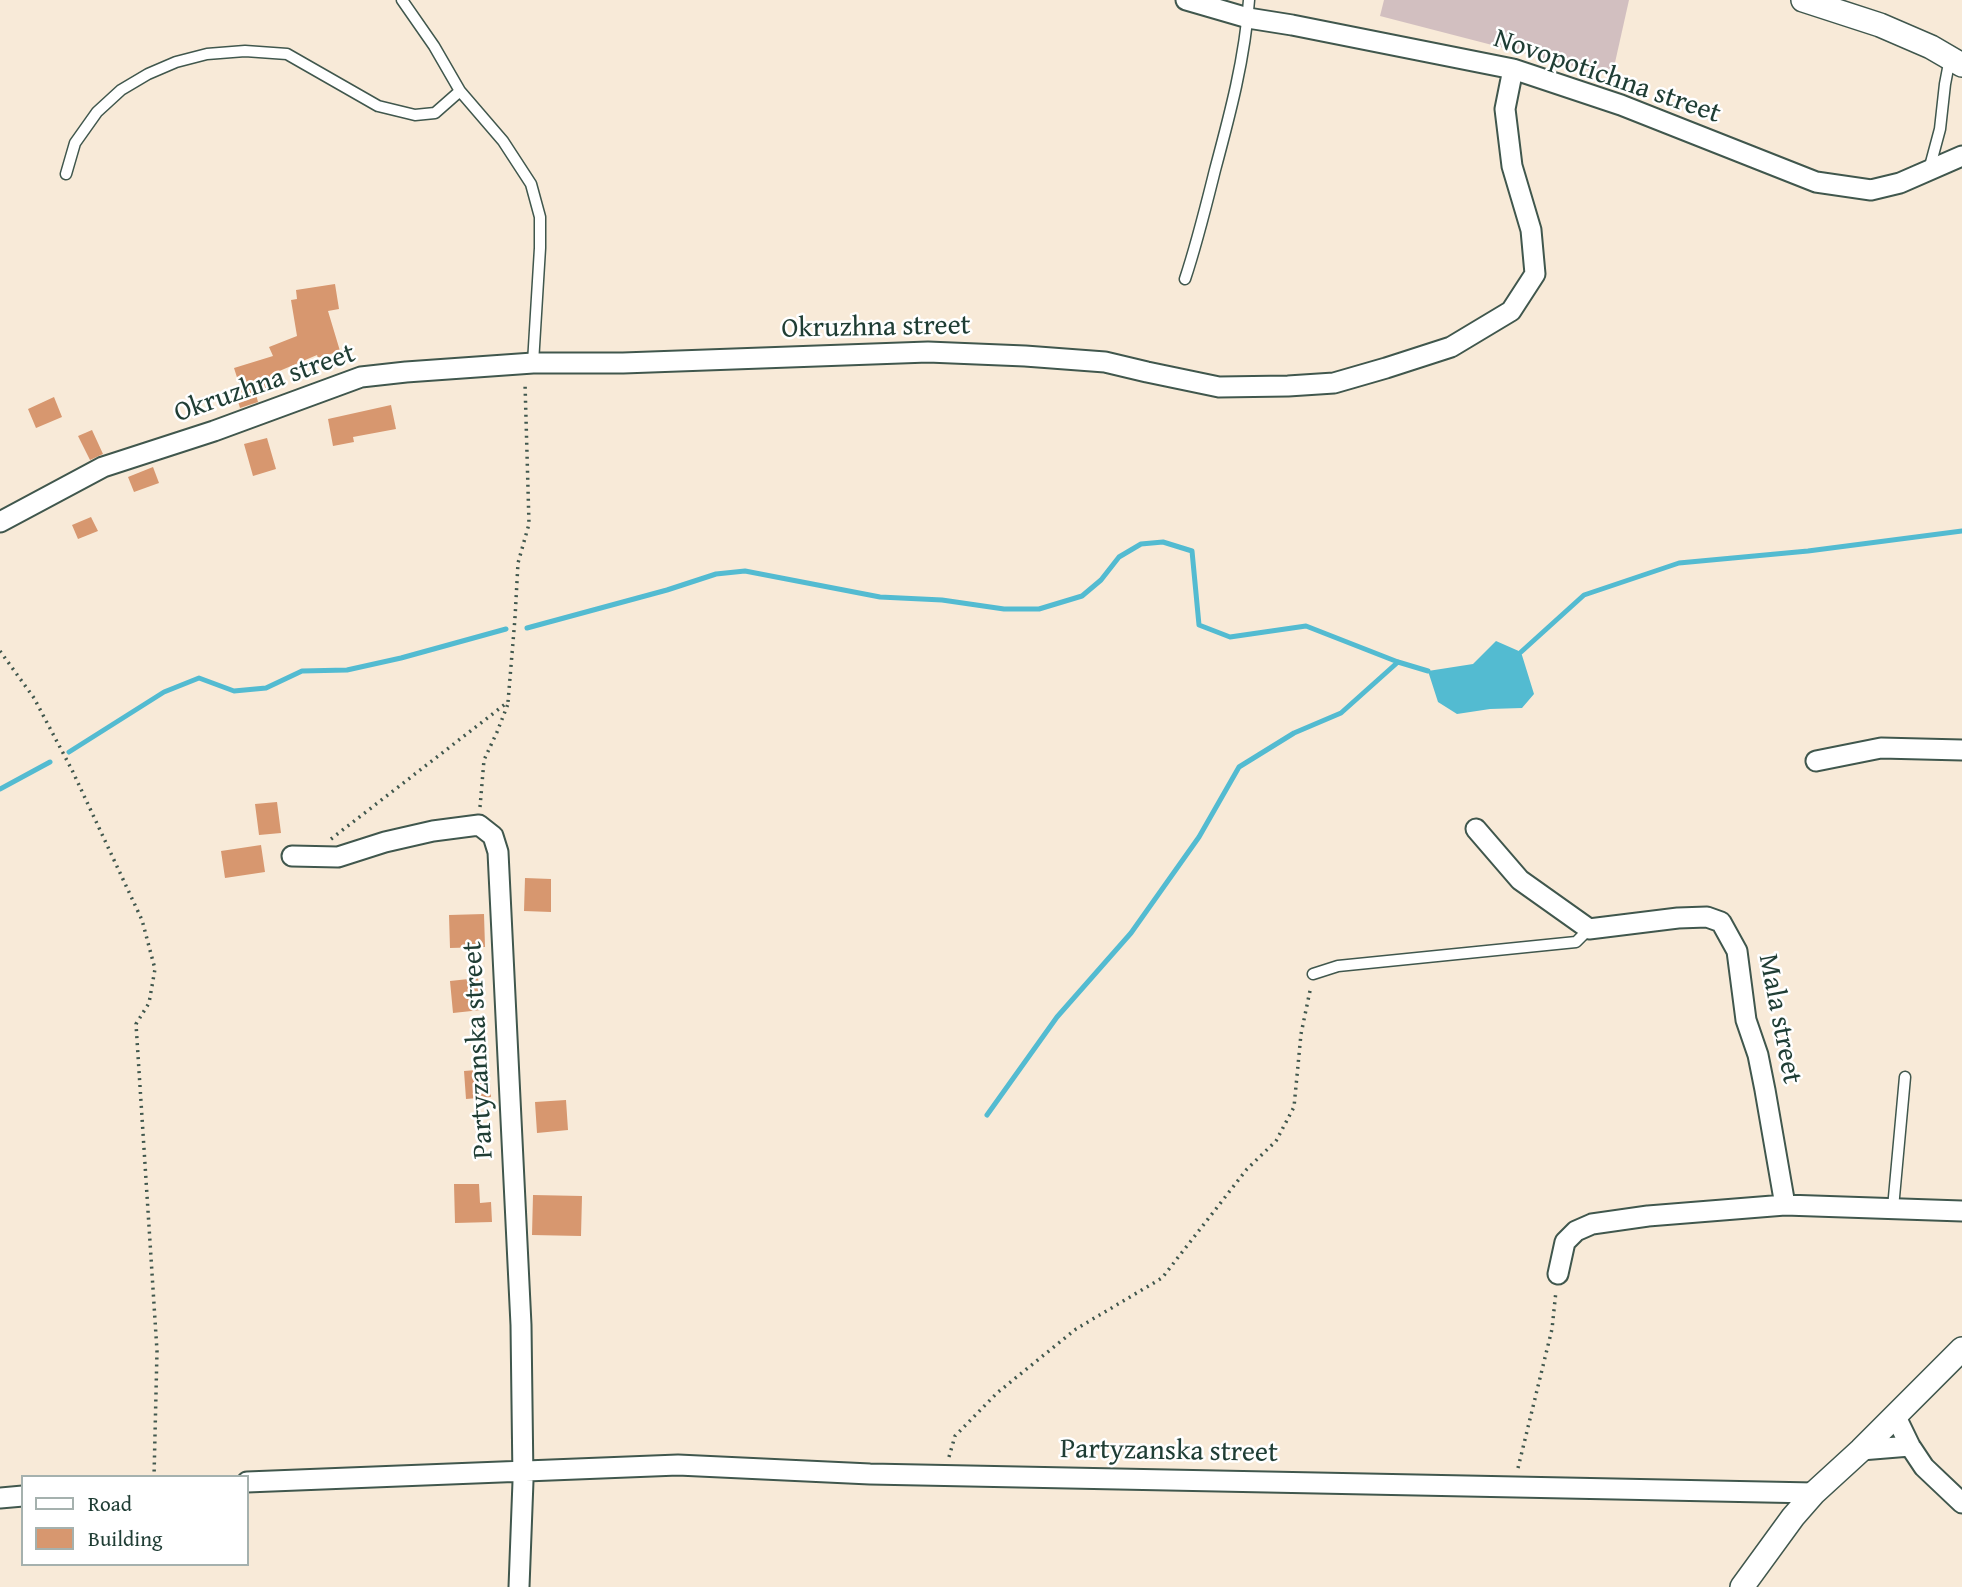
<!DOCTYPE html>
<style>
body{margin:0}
#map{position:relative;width:1962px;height:1587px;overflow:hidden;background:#f8ead8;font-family:"Gentium Book Plus",serif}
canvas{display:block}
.legend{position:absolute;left:21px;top:1475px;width:228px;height:91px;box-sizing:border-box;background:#fff;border:2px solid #a5b1ae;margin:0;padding:9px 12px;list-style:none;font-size:21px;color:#1f3d34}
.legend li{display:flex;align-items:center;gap:14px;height:35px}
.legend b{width:35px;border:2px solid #a5b1ae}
</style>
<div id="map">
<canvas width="1962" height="1587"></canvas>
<ul class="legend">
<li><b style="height:9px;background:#fff"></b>Road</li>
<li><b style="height:19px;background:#d7976f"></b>Building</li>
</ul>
</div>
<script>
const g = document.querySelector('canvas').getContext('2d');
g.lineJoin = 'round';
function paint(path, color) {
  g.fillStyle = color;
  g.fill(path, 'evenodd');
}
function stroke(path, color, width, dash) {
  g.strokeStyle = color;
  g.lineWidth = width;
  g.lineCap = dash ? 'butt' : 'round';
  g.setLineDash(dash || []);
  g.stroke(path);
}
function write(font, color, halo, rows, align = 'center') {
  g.font = font + ' "Gentium Book Plus",serif';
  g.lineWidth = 5;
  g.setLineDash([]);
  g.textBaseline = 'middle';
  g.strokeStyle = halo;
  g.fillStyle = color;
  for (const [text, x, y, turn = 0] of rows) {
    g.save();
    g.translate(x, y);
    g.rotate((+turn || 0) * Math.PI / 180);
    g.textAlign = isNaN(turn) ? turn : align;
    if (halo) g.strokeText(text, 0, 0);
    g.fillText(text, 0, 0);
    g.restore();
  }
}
const industrial = new Path2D(`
 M 1384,0 L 1629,0 L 1612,76 L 1380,16 Z`);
const water = new Path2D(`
 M 1496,641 L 1521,652 L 1534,694 L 1522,708 L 1490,709 L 1457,714 L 1438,702 L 1428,671 L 1473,664 Z`);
const stream = new Path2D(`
 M 527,628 L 667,590 L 716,574 L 745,571 L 880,597 L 942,600 L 1004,609 L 1039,609 L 1082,596 L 1101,580 L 1119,557 L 1141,544 L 1163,542 L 1192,551 L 1199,625 L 1230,637 L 1306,626 L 1398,662 L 1428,671
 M 1521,652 L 1584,595 L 1679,563 L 1808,551 L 1962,531
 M 69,752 L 164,692 L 199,678 L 234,691 L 266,688 L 302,671 L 347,670 L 401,658 L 506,629
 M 0,789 L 50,762
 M 987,1115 L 1057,1017 L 1131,933 L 1199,837 L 1239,767 L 1294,733 L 1341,713 L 1398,662`);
const building = new Path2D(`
 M 335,284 L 339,309 L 328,311 L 340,351 L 318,358 L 317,355 L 270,375 L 273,386 L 255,391 L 258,402 L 240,408 L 236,395 L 242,393 L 234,368 L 273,356 L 269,347 L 297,336 L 291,300 L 297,299 L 296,290 Z
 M 54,397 L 62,417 L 36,428 L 28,409 Z
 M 391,405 L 396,429 L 353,437 L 354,442 L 333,446 L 328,419 Z
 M 92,430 L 103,454 L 90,460 L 78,436 Z
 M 267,438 L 276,469 L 253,476 L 244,444 Z
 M 153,467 L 159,483 L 134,492 L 128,477 Z
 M 91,517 L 98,531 L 78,539 L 72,525 Z
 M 277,802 L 281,833 L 259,835 L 255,804 Z
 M 261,845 L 265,872 L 225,878 L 221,851 Z
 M 525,878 L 551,879 L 551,912 L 524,911 Z
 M 484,914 L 485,947 L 450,948 L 449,915 Z
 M 478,978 L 481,1010 L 453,1013 L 450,981 Z
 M 489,1069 L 491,1097 L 466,1099 L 464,1071 Z
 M 566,1100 L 568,1130 L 537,1133 L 535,1102 Z
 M 454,1184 L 479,1184 L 480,1203 L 491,1202 L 492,1222 L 455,1223 Z
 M 533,1195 L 582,1196 L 581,1236 L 532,1235 Z`);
const path = new Path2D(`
 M 0,651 L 34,698 L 72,770 L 142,920 L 155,969 L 149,1003 L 136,1024 L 157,1351 L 154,1477
 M 480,807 L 484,760 L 497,732 L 508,704
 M 331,839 L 508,702 L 515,618 L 518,563 L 529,524 L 525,383
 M 949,1457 L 955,1436 L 997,1393 L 1076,1329 L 1162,1278 L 1247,1169 L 1276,1141 L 1294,1107 L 1301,1034 L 1311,986
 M 1518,1468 L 1552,1329 L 1556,1291`);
const service = new Path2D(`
 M 402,0 L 434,46 L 460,91 L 503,141 L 531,184 L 540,217 L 540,248 L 533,363
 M 1929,170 L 1940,129 L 1945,84 L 1950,58
 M 66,174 L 75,143 L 97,112 L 121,90 L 148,74 L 176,62 L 207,54 L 245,51 L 287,54 L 378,106 L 415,115 L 435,113 L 460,91
 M 1185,279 C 1197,243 1206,206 1215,170 C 1230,114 1245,58 1249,0
 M 1313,974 L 1338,966 L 1576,942 L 1589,929
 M 1893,1208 L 1905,1077`);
const minor = new Path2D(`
 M 1186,0 L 1248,18 L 1292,25 L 1513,69 L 1621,105 L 1816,182 L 1871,190 L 1900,183 L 1962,156
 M 0,522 L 103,467 L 214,431 L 361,377 L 406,372 L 533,363 L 623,363 L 928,352 L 1025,356 L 1105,362 L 1147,372 L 1219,387 L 1288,386 L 1334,383 L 1386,368 L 1451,347 L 1511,311 L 1535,274 L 1531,230 L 1512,166 L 1505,109 L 1513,69
 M 1816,761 L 1881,748 L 1962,750
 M 1476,829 L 1520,880 L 1589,929 L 1678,918 L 1707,917 L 1721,922 L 1737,951 L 1746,1020 L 1758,1055 L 1765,1090 L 1785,1205
 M 292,856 L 338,857 L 385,842 L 433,831 L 479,825 L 493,836 L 498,852 L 521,1325 L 523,1481 L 519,1587
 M 1558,1274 L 1565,1242 L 1576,1231 L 1592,1224 L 1648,1216 L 1785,1205 L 1962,1211
 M 1895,1415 L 1910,1446 L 1924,1467 L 1962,1503
 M 1861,1450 L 1910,1446
 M 247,1482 L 678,1465 L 870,1474 L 1814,1493
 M 0,1498 L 23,1496`);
const tertiary = new Path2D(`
 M 1803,0 L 1880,25 L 1931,47 L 1962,65
 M 1742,1587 L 1793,1517 L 1814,1493 L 1861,1450 L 1962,1349`);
const streetNames = [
 ["Novopotichna street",1607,77,19],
 ["Okruzhna street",876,328,-1],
 ["Okruzhna street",265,384,-19],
 ["Mala street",1779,1019,79],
 ["Partyzanska street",479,1050,-93],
 ["Partyzanska street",1169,1452,1]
];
paint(industrial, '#d2bfc0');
paint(water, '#53bbd1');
stroke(stream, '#53bbd1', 5);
paint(building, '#d7976f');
stroke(service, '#40574d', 13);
stroke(minor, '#40574d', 23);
stroke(tertiary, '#40574d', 26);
stroke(path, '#40574d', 3.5, [2, 5]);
stroke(service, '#fff', 10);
stroke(minor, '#fff', 19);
stroke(tertiary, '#fff', 23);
write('28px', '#1f3d34', '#fff', streetNames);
</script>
